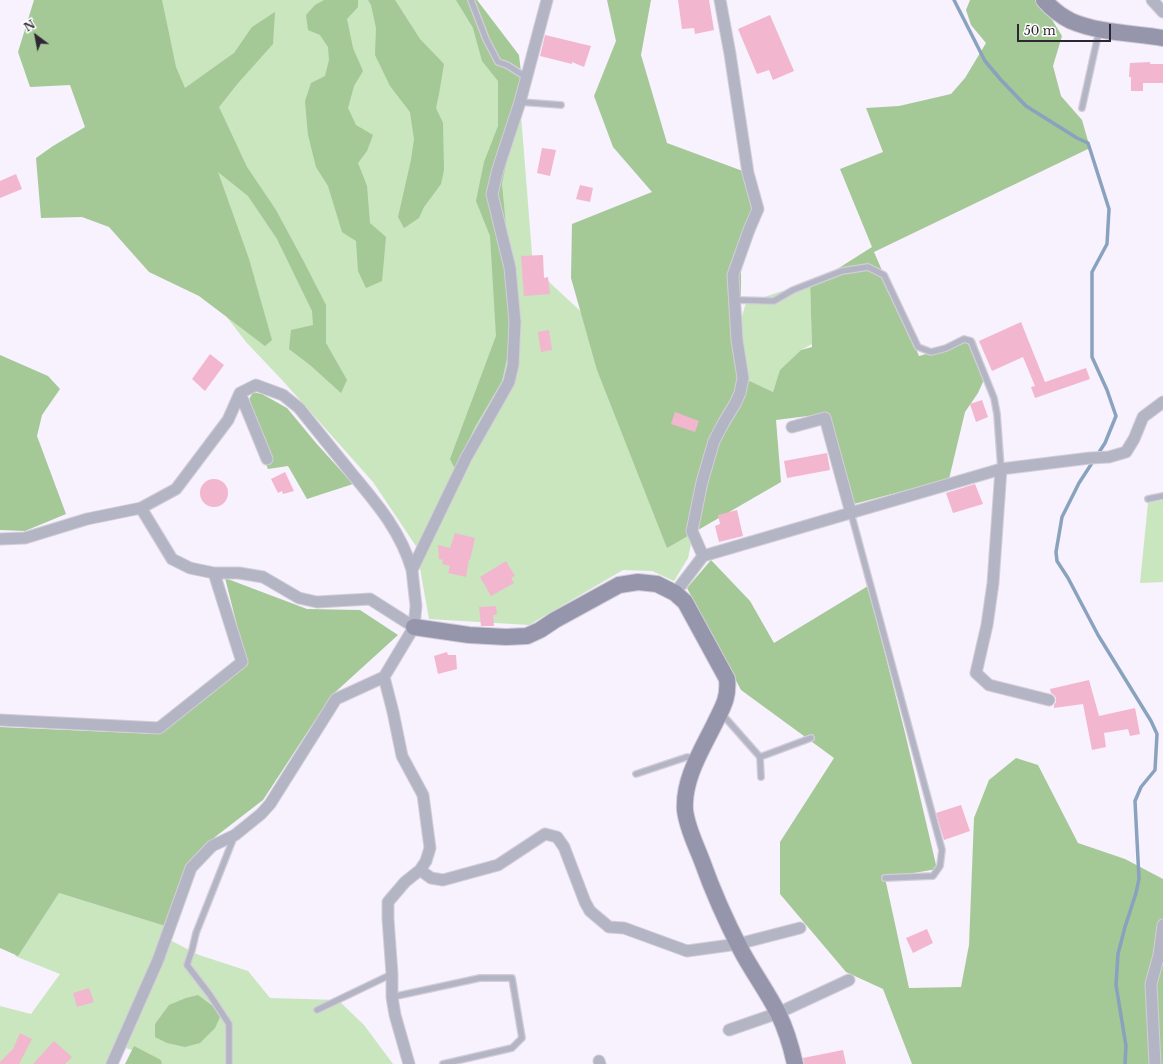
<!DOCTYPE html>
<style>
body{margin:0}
#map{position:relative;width:1163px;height:1064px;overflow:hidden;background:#f8f1fe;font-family:"Libre Baskerville",serif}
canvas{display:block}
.north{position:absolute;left:16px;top:16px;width:40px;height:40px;-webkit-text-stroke:3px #fff;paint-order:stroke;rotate:328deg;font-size:11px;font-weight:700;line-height:16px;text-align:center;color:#2e2733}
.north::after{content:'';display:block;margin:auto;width:14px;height:18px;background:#2e2733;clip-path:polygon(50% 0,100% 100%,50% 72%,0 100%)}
.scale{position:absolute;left:1017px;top:24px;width:94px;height:18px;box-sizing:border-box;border:2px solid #2e2733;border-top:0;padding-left:5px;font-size:12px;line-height:14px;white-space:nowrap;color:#2e2733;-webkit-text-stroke:3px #fff;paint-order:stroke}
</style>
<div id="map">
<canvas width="1163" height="1064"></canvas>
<div class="north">N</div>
<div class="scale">50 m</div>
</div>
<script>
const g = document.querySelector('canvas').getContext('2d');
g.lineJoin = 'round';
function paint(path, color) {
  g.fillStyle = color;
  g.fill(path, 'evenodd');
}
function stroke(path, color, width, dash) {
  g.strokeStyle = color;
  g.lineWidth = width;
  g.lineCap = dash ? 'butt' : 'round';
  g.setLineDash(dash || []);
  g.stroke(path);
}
const green = new Path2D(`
 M 88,0 L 472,0 L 526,77 L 520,102 L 533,267 L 605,334 L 702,491 L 688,558 L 674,581 L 652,571 L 623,570 L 529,625 L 429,619 L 416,546 L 373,482 L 283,381 L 246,342 L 113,169 Z
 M 810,282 L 812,344 L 801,350 L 781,370 L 773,392 L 742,381 L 741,319 L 746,303 Z
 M 1163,500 L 1163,582 L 1140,583 L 1148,503 Z
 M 59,893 L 165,926 L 112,1064 L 0,1064 L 0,1006 L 31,1014 L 60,974 L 15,956 Z
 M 166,938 L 199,955 L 248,971 L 270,998 L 338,1000 L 364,1025 L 393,1064 L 162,1064 L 161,1060 L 126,1048 Z`);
const forest = new Path2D(`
 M 34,0 L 162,0 L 176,67 L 185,88 L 234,53 L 252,27 L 275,12 L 273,44 L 239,82 L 219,107 L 247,167 L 276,210 L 304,262 L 326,305 L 326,343 L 347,380 L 341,393 L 310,365 L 289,349 L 291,330 L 313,325 L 312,311 L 277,239 L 248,196 L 218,172 L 249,259 L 272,340 L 265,346 L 199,296 L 149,272 L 109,227 L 82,217 L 41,218 L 36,158 L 53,146 L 85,127 L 70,85 L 30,87 L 18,52 Z
 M 324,0 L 358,0 L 358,7 L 347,19 L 353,48 L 363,71 L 354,86 L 348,108 L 356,125 L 373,135 L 367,151 L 358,163 L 367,186 L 370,223 L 386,237 L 382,281 L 366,288 L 358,271 L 356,241 L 342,232 L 328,186 L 316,167 L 308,135 L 305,101 L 311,83 L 325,76 L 329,60 L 328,47 L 320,35 L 308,30 L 306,15 L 315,5 Z
 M 368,0 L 395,0 L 420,39 L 444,64 L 439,94 L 436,108 L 443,123 L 444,170 L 441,184 L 424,207 L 419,218 L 404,228 L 398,217 L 411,160 L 414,139 L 410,112 L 390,86 L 375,55 L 376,28 L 371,5 Z
 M 456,0 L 477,0 L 519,55 L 522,81 L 502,184 L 515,322 L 502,381 L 475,427 L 455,469 L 450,459 L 496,336 L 490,236 L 476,201 L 484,162 L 498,126 L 498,81 L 482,61 L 473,28 Z
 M 607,0 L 651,0 L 641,55 L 667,143 L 748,173 L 758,209 L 741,272 L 741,383 L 743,378 L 773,392 L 780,370 L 801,350 L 812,347 L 810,282 L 823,278 L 872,247 L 840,169 L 883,152 L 866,108 L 899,106 L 951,94 L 965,78 L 986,43 L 971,25 L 966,10 L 970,0 L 1040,0 L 1062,36 L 1053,66 L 1061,96 L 1082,120 L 1090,148 L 874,252 L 919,356 L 975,340 L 987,373 L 978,393 L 965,412 L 949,479 L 854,504 L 824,414 L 776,420 L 781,482 L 667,548 L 597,370 L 571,278 L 572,224 L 652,192 L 613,147 L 594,96 L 616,41 Z
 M 0,355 L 48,376 L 60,389 L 42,415 L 37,436 L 66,514 L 25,531 L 0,530 Z
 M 253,392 L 262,394 L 287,408 L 316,443 L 353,484 L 307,499 L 288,466 L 268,469 L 244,409 Z
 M 711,560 L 750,601 L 774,643 L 868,586 L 905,733 L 937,869 L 885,878 L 909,988 L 961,987 L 969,945 L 974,818 L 989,780 L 1016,758 L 1038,765 L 1078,843 L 1125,859 L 1163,879 L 1163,1064 L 912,1064 L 883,989 L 846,972 L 780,894 L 780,842 L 834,758 L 741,690 L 687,588 Z
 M 225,578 L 307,609 L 360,610 L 398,635 L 331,696 L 263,800 L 215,837 L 165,926 L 59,893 L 18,956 L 0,948 L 0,727 L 158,734 L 247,665 Z
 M 198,995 L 222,1013 L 215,1028 L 200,1043 L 185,1047 L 167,1043 L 155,1037 L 155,1024 L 169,1005 L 186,998 Z
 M 134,1046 L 161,1060 L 162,1064 L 125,1064 Z`);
const stream = new Path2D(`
 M 954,0 L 985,61 L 1001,80 L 1026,106 L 1077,138 L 1088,143 L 1109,209 L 1107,244 L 1092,272 L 1092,357 L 1107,390 L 1116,416 L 1105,443 L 1079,483 L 1062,517 L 1056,552 L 1057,561 L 1068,578 L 1098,635 L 1151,721 L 1157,734 L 1155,770 L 1141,787 L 1135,801 L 1139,879 L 1136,893 L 1125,927 L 1118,954 L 1116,985 L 1126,1046 L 1125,1064`);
const building = new Path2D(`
 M 678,0 L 709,0 L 714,30 L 695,34 L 694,28 L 682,29 Z
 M 770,15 L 794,71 L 773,80 L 769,70 L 757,74 L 738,29 Z
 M 545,35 L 591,46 L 584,67 L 572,62 L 572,64 L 540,56 Z
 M 1150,62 L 1150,64 L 1163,64 L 1163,83 L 1143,83 L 1143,91 L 1131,91 L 1131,77 L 1129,77 L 1130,63 Z
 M 542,148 L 556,150 L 550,176 L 537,173 Z
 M 16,174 L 22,189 L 0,198 L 0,181 Z
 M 580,185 L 593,188 L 590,202 L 576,199 Z
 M 543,255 L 544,278 L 548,277 L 550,294 L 524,296 L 521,256 Z
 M 1021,322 L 1045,382 L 1086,368 L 1090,379 L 1035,398 L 1031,387 L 1035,386 L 1023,357 L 992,371 L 979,341 Z
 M 549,330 L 552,350 L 541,352 L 538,332 Z
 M 210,354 L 224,365 L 205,391 L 192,379 Z
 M 982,400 L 988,417 L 976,422 L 970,404 Z
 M 675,412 L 699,421 L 695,432 L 671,424 Z
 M 827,453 L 830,470 L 787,478 L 784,461 Z
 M 285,472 L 294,491 L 283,494 L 282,491 L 278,493 L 271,479 Z
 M200 493a14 14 0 1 1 28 0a14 14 0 1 1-28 0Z
 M 975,484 L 983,504 L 953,513 L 946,493 Z
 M 737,510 L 743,536 L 719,542 L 715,526 L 720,524 L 718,515 Z
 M 455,533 L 475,538 L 470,560 L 469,559 L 466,577 L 448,573 L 450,566 L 442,564 L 443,560 L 439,559 L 438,545 L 450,548 Z
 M 506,561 L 515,576 L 511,578 L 514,583 L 491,596 L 480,577 Z
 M 496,606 L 497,615 L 493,615 L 494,626 L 481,626 L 479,607 Z
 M 447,652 L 448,655 L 456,655 L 457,669 L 438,674 L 434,656 Z
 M 1089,680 L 1099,716 L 1135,708 L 1140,734 L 1130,736 L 1128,729 L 1104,733 L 1106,747 L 1092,750 L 1083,704 L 1054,708 L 1054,705 L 1056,702 L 1056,698 L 1054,695 L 1051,693 L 1050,689 Z
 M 961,805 L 970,831 L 944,840 L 936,813 Z
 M 927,929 L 933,943 L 913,953 L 906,938 Z
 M 89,988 L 94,1002 L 77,1007 L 73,993 Z
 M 20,1033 L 32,1039 L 19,1064 L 0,1064 L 0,1062 L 13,1049 Z
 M 54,1041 L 72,1057 L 65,1064 L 33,1064 Z
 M 843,1050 L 846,1064 L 804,1064 L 803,1058 Z`);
const lane = new Path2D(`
 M 471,0 L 486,39 L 498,62 L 507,65 L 526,77
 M 520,102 L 561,105
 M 1082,108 L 1099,31
 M 735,300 L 774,301 L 793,290 L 842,271 L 868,267 L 884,275 L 918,347 L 931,352 L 946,348 L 964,339 L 971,341 L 994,398 L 997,414 L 1001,469
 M 1148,499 L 1163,496
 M 851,513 L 942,850 L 940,866 L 933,876 L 885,878
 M 722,714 L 760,757 L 761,777
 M 760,757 L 811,738
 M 636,774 L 687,757 L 695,759
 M 392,997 L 480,978 L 512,978 L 522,1038 L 512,1048 L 443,1064
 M 317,1010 L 392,974
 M 229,1064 L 229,1024 L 210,995 L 187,965 L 192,950 L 196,933 L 234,837`);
const street = new Path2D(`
 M 1152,0 L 1163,12
 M 240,393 L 267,459
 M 792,427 L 825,418 L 851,513
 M 1001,469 L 993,583 L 987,625 L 976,673 L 989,685 L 1049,700
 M 0,539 L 25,538 L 87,519 L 141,508 L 176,489 L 228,420 L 240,393 L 256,385 L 283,395 L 299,408 C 317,430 335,453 353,475 C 378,505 401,532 412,570
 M 703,556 L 692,531 L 702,482 L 714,441 L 724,422 L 735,404 L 740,393 L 743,378 L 737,340 L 733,275 L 749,230 L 758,209 L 748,173 L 730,54 L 720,0
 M 214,573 L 239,573 L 263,577 L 299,598 L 317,602 L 370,599 L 414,627
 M 675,593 L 703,556 L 1001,469 L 1090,458 L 1109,457 L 1126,452 L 1134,439 L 1143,417 L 1163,402
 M 384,677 L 393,712 L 402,756 L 423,795 L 430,848 L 426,861 L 420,870 L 405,882 L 388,902 L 388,919 L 392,974 L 392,997 L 395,1015 L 409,1064
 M 0,720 L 159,728 L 242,662 L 214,573 L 190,568 L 172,559 L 141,508
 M 420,870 L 431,878 L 443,880 L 498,865 L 545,834 L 557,837 L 564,847 L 585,902 L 590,911 L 609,927 L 624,928 L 687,951 L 738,944 L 800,928
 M 729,1030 L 778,1013 L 849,980
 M 599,1061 L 600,1064
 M 112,1064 L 158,960 L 191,868 L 212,846 L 235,835 L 261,814 L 270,804 L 336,699 L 384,677 L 414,627 L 416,606 L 412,570 L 466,458 L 509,382 L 513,365 L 515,322 L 510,268 L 492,194 L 498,169 L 520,102 L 547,0
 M 1155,1064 L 1151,984 L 1159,955 L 1163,925`);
const secondary = new Path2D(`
 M 1044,0 C 1051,8 1061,16 1071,21 C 1099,33 1133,33 1163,38
 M 414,627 L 469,635 L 506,637 L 527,636 L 540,630 L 555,620 L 619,585 L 638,582 L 657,584 L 675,593 L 685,602 L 727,679 C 729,699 722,708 714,725 C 701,751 683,780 685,810 C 687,828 696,845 702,861 C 713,892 726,921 741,950 C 752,971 767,991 778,1013 C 786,1029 791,1046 795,1064`);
paint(green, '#c9e6be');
paint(forest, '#a5c897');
stroke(stream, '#89a2bd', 3.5);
paint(building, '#f3b6cf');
stroke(lane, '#d4cdd9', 8);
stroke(street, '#d4cdd9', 13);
stroke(secondary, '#d4cdd9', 18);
stroke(lane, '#b4b5c4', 5.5);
stroke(street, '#b4b5c4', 11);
stroke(secondary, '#9595ac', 16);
</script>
